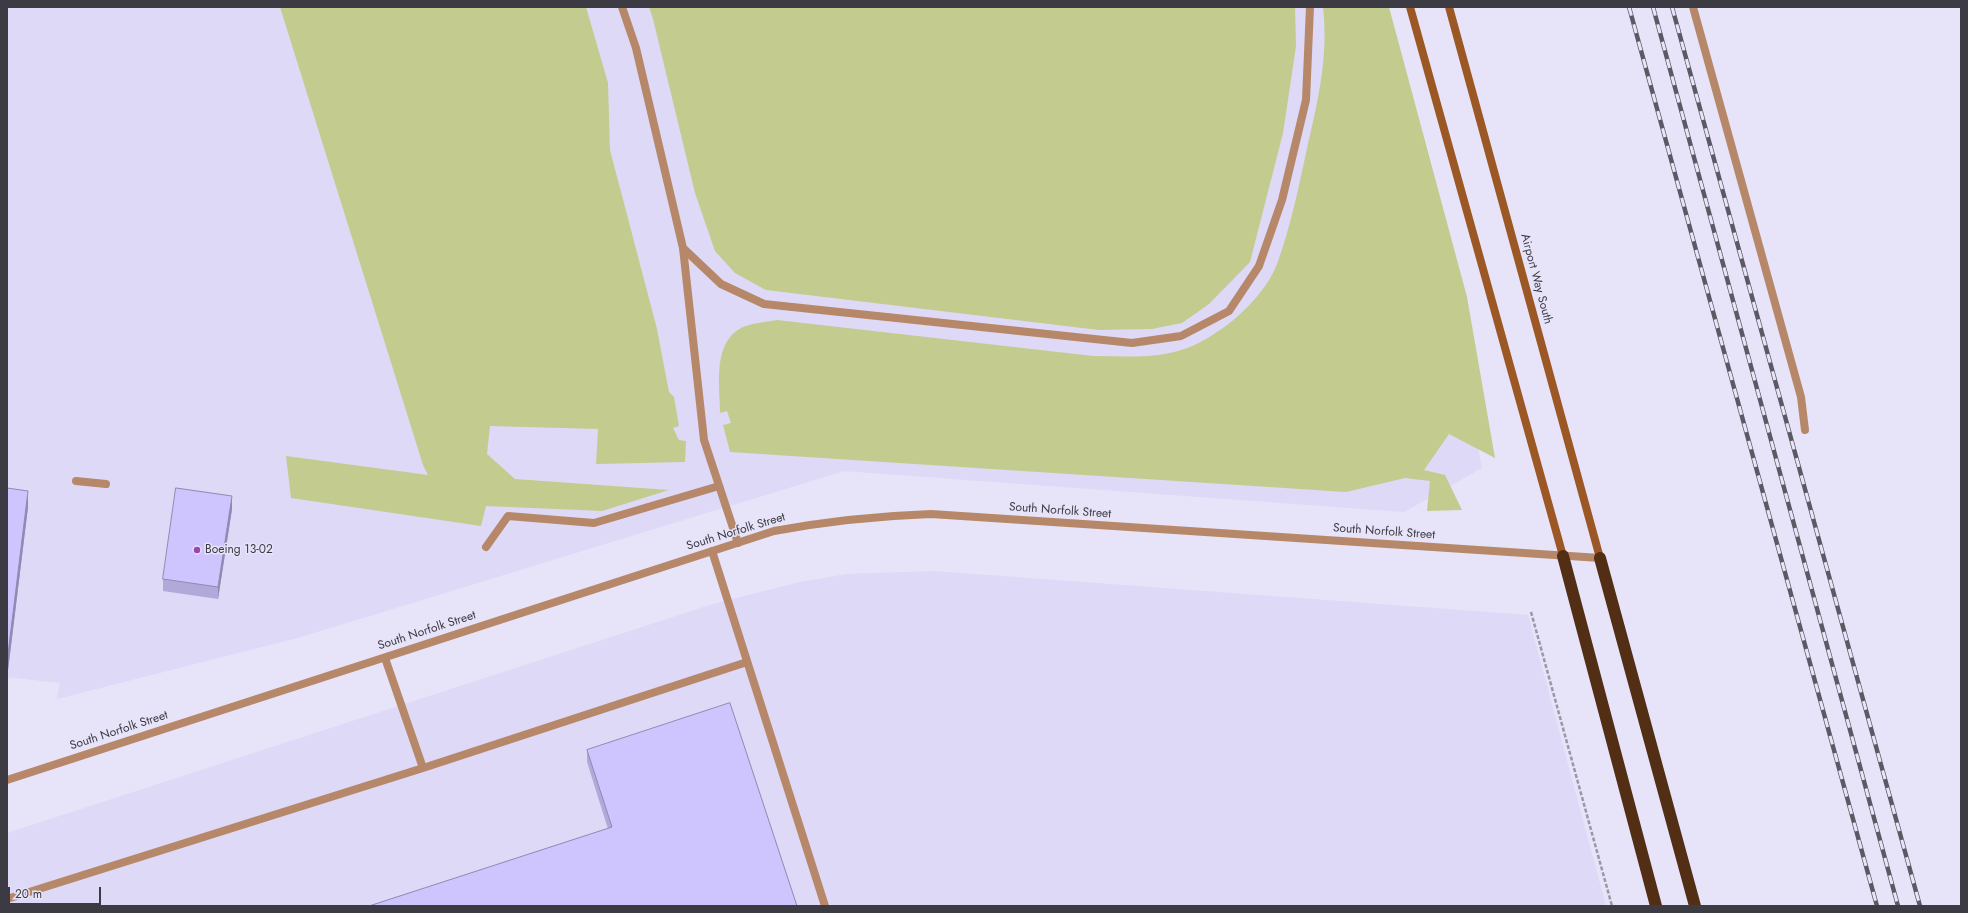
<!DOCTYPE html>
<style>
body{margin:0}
#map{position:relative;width:1968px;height:913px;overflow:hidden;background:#e7e3f9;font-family:Jost,sans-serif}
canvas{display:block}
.frame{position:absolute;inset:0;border:8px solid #3c3b43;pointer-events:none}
.scale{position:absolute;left:8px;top:887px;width:93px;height:18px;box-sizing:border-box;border:2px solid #3c3b43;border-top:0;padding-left:5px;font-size:12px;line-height:14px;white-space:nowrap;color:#3c3b43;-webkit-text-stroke:3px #e7e3f9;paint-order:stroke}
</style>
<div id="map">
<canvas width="1968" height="913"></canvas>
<div class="frame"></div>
<div class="scale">20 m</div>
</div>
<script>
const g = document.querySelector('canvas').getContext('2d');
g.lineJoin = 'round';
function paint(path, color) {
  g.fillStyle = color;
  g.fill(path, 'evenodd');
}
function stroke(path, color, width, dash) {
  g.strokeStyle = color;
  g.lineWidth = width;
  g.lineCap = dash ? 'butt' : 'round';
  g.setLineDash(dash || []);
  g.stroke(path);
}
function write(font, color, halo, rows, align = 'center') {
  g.font = font + ' Jost,sans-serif';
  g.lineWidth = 3;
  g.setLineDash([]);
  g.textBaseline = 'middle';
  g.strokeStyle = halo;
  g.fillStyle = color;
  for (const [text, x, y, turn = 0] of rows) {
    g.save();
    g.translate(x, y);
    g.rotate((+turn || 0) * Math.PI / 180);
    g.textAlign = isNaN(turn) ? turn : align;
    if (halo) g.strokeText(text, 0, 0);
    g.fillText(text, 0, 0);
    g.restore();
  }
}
const built = new Path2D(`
 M 7,7 L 1373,7 L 1465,375 L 1482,468 L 1404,512 L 844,471 L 301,637 L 57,699 L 60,683 L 7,677 Z
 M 934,571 L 1528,615 L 1606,906 L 7,906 L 7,833 L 713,604 L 800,582 L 847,574 Z`);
const green = new Path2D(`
 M 280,7 L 586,7 L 608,83 L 610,150 L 657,329 L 669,392 L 674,397 L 679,426 L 673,428 L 679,440 L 686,441 L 685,462 L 596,464 L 598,429 L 490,426 L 487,454 L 515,479 L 669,490 L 602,511 L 486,506 L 481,526 L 291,498 L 286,456 L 428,475 L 423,465 Z
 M 649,7 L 1295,7 L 1296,46 L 1283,133 L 1250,262 L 1209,304 L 1182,323 L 1152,329 L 1099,330 L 766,290 L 735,273 L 715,251 L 695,193 L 653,19 Z
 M 1323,7 L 1389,7 L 1467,297 L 1495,458 L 1449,434 L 1424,470 L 1445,475 L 1462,510 L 1427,511 L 1430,481 L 1405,478 L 1346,492 L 730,452 L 723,425 L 731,423 L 727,411 L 720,413 C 720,385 712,344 741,328 C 751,323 766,322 777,320 L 1093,356 C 1121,356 1150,359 1178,351 C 1215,341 1263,301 1277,264 C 1290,229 1298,190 1306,153 C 1317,105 1329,57 1323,7 Z`);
const path = new Path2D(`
 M 1531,612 L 1612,906`);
const lane = new Path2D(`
 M 622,7 L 636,48 L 683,248 L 721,284 L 764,304 L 1132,343 L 1181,336 L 1229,311 L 1259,266 L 1282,200 L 1306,100 L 1310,7
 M 1693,7 L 1801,397 L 1805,430
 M 683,248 L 704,440 L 738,543
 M 76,481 L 106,484
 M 486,547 L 508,516 L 594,523 L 719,486
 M 712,551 L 825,906
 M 385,658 L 423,768
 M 7,899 L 423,768 L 747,662`);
const street = new Path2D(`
 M 7,780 L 774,531 C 828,521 876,516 931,514 L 1600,558`);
const secondary = new Path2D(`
 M 1410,7 L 1563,556
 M 1449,7 L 1600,558`);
const highway = new Path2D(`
 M 1563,556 L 1656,906
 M 1600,558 L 1695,906`);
const rail = new Path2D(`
 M 1629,7 L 1877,906
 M 1653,7 L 1898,906
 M 1672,7 L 1920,906`);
const wall = new Path2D(`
 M 7,488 L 28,507 L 8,670 L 7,670 Z
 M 232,509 L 218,599 L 163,591 L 163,579 Z
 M 587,750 L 797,906 L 608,829 L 587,762 Z`);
const shadedWall = new Path2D(`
 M 28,491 L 28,507 L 8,670 L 8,654 Z
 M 232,496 L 232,509 L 218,599 L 218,587 Z`);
const building = new Path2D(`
 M 7,488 L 28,491 L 8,654 L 7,654 Z
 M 176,488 L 232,496 L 218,587 L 163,579 Z
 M 730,703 L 797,906 L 369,906 L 612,827 L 587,750 Z`);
const markers = [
 [197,550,4,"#9946b4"]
];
const streetNames = [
 ["Airport Way South",1536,279,75],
 ["South Norfolk Street",1060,511,4],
 ["South Norfolk Street",736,532,-17],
 ["South Norfolk Street",1384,532,4],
 ["South Norfolk Street",427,631,-18],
 ["South Norfolk Street",119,731,-18]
];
const poiNames = [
 ["Boeing 13-02",205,550]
];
paint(built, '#ddd9f6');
paint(green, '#c3cc8e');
stroke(path, '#9a97a7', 2.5, [4, 2]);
stroke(lane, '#b68768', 8);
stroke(street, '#b68768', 8);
stroke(secondary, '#9b5724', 8);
stroke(highway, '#512e14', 12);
stroke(rail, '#5b5963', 4.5);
stroke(rail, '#e7e3f9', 3, [9]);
paint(wall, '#b1a9da');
paint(shadedWall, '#9089b2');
paint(building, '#cec4fe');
stroke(building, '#9089b2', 1);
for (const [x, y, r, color] of markers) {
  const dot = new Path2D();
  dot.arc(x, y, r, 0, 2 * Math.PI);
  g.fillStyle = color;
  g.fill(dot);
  stroke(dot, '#e7e3f9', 1.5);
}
write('12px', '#3c3b43', '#e7e3f9', streetNames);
write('12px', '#3c3b43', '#e7e3f9', poiNames, 'left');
</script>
